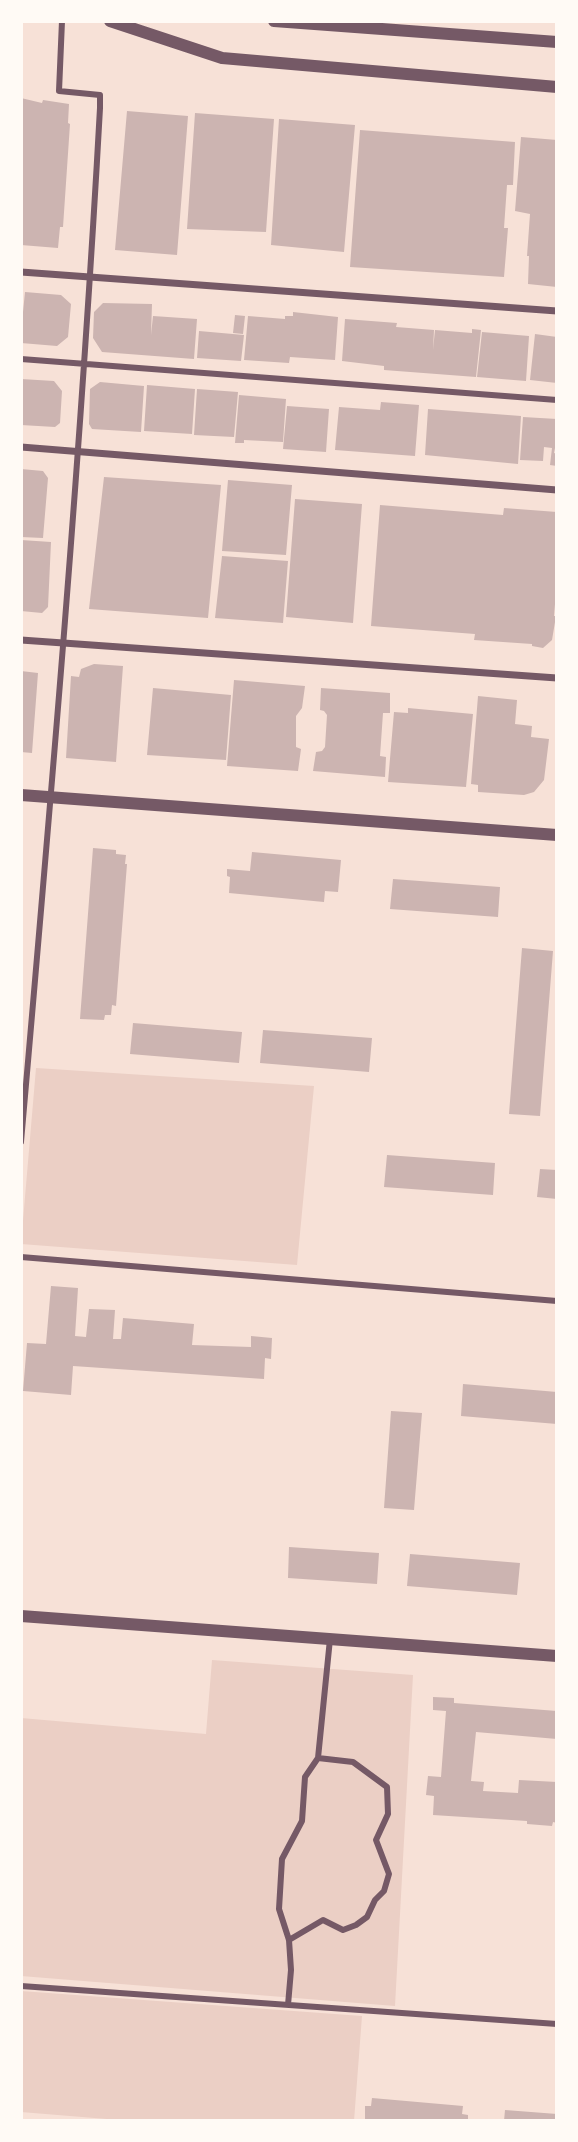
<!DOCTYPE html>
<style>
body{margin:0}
#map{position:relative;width:578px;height:2142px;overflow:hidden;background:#f7e1d7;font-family:Lato,sans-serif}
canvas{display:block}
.frame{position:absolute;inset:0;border:23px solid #fffaf5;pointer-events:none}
</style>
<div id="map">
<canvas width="578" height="2142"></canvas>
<div class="frame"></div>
</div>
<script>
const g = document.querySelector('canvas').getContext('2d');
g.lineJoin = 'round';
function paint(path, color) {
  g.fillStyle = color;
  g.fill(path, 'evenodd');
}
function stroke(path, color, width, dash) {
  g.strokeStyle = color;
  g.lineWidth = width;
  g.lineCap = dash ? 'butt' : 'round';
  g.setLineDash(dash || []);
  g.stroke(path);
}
const green = new Path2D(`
 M 36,1068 L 314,1086 L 297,1265 L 21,1244 Z
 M 212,1660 L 413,1675 L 395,2006 L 21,1976 L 21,1718 L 206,1734 Z
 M 21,1991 L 362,2016 L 354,2121 L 131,2121 L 21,2112 Z`);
const building = new Path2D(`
 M 21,98 L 42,103 L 43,100 L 69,104 L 68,123 L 70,124 L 63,227 L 60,227 L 58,248 L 21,245 Z
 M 127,111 L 188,116 L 177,255 L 115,250 Z
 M 195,113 L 274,119 L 266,232 L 187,229 Z
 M 279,119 L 355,125 L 344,252 L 271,245 Z
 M 360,130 L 515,142 L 513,185 L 507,185 L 504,228 L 508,228 L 504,277 L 350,267 Z
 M 521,137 L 557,140 L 557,287 L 528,284 L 529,256 L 527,256 L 530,214 L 515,211 Z
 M 25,292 L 61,295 L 71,304 L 68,337 L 57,346 L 21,343 L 21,312 L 23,312 Z
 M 103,303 L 152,304 L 151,335 L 153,316 L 197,319 L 194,359 L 102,352 L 93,338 L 94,312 Z
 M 293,312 L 338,317 L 335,360 L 290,357 L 289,363 L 244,360 L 248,316 L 285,319 L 285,316 L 293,316 Z
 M 235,315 L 245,316 L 243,334 L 233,333 Z
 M 345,319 L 397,323 L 396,327 L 434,330 L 433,350 L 435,330 L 472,333 L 472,329 L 481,330 L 476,377 L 384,370 L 384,366 L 342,361 Z
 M 199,331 L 244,335 L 241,361 L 197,358 Z
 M 482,332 L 529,336 L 526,381 L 477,377 Z
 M 535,334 L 557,337 L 557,383 L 530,380 Z
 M 21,379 L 54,381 L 62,391 L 60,423 L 55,427 L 21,425 Z
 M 100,382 L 144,386 L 141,432 L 92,429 L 89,424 L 90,389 Z
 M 147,385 L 195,389 L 192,434 L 144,431 Z
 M 197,389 L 238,392 L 234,437 L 194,435 Z
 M 239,395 L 286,399 L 283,442 L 244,440 L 244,443 L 235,443 Z
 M 381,402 L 419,405 L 415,456 L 335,450 L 339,407 L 380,410 Z
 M 287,406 L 329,409 L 326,452 L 283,449 Z
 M 428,409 L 521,416 L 518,464 L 425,455 Z
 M 523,417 L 557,419 L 557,448 L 555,448 L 554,453 L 557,454 L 557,466 L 550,465 L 552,448 L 544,447 L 543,461 L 520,460 Z
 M 21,469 L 43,471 L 48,478 L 43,538 L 21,537 Z
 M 104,477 L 221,485 L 208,618 L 89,609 Z
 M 228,480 L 292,485 L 286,555 L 222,551 Z
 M 295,499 L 362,504 L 353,623 L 286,617 Z
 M 380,505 L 503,515 L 504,508 L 557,512 L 557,580 L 554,616 L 556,616 L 552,640 L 543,648 L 532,646 L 532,644 L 474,640 L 475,634 L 371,626 Z
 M 21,540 L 51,542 L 48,607 L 42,613 L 21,611 Z
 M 222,556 L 288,561 L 283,623 L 215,618 Z
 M 94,664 L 123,666 L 116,762 L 66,758 L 71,676 L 79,677 L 81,669 Z
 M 21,671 L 38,673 L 32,753 L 21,752 Z
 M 234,680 L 305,686 L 302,708 L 296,716 L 296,747 L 301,749 L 298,771 L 227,766 Z
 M 153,688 L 231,695 L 226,760 L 147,755 Z
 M 321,688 L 390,693 L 390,713 L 383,713 L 380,756 L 386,757 L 385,777 L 313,771 L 316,752 L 322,751 L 325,747 L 327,715 L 324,711 L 320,710 Z
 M 478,696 L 517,700 L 515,724 L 532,726 L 531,737 L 549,739 L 544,780 L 534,792 L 524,795 L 478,792 L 478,785 L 471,784 Z
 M 408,708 L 473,714 L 466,787 L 388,782 L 394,712 L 408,713 Z
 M 93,848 L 116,850 L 116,854 L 126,855 L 125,864 L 127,864 L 116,1006 L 112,1005 L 111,1015 L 105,1015 L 104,1020 L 80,1019 Z
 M 252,852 L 341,860 L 338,892 L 325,891 L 324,902 L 229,893 L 230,877 L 227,876 L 227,869 L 250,871 Z
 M 393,879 L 500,887 L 498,917 L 390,909 Z
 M 522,948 L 553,951 L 540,1116 L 509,1114 Z
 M 133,1023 L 242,1032 L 239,1063 L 130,1054 Z
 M 263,1030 L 372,1038 L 369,1072 L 260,1063 Z
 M 387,1155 L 495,1163 L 493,1195 L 384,1187 Z
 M 540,1169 L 557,1170 L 557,1199 L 537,1197 Z
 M 51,1286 L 78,1288 L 75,1336 L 86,1337 L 89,1309 L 115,1310 L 113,1339 L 121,1339 L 123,1318 L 194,1324 L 192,1345 L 251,1347 L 251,1336 L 272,1338 L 271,1359 L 265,1358 L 264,1379 L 73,1366 L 71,1395 L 23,1391 L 27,1343 L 46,1344 Z
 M 463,1384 L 557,1392 L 557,1424 L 461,1416 Z
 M 391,1411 L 422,1413 L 414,1510 L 384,1508 Z
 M 289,1547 L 379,1553 L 377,1584 L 288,1578 Z
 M 410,1554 L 520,1563 L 517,1595 L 407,1586 Z
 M 433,1697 L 454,1698 L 454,1703 L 557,1711 L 557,1739 L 476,1732 L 471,1781 L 484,1782 L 483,1791 L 518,1793 L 519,1780 L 557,1782 L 557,1823 L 553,1822 L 552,1826 L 527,1824 L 527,1821 L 433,1815 L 434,1796 L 426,1795 L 428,1776 L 441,1777 L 446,1711 L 433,1710 Z
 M 372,2098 L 463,2106 L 462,2114 L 468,2115 L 468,2121 L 367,2121 L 365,2119 L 365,2106 L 371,2106 Z
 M 505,2110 L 557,2114 L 557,2121 L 504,2121 Z`);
const pedestrian = new Path2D(`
 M 21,359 L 557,400
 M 21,1142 C 51,798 81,453 100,108 L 100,95 L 59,91 L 62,21
 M 21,1257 L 557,1301
 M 289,1940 L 323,1920 L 343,1930 L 356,1925 L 367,1917 L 375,1900 L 384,1891 L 389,1874 L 376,1840 L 388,1814 L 387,1787 L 353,1762 L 318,1758
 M 21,1986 L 557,2024
 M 288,2005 L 291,1970 L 289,1940 L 279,1909 L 282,1859 L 302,1821 L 305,1777 L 318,1758 L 330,1639`);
const minor = new Path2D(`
 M 21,272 L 557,311
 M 21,447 L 557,490
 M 21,640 L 557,678`);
const tertiary = new Path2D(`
 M 110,21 L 222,58 L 557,87
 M 274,21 L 557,42
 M 21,795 L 557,835
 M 21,1616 L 557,1656`);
paint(green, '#ebcfc5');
paint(building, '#ccb4b1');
stroke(pedestrian, '#755966', 6);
stroke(minor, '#755966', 7);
stroke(tertiary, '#755966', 12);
</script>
